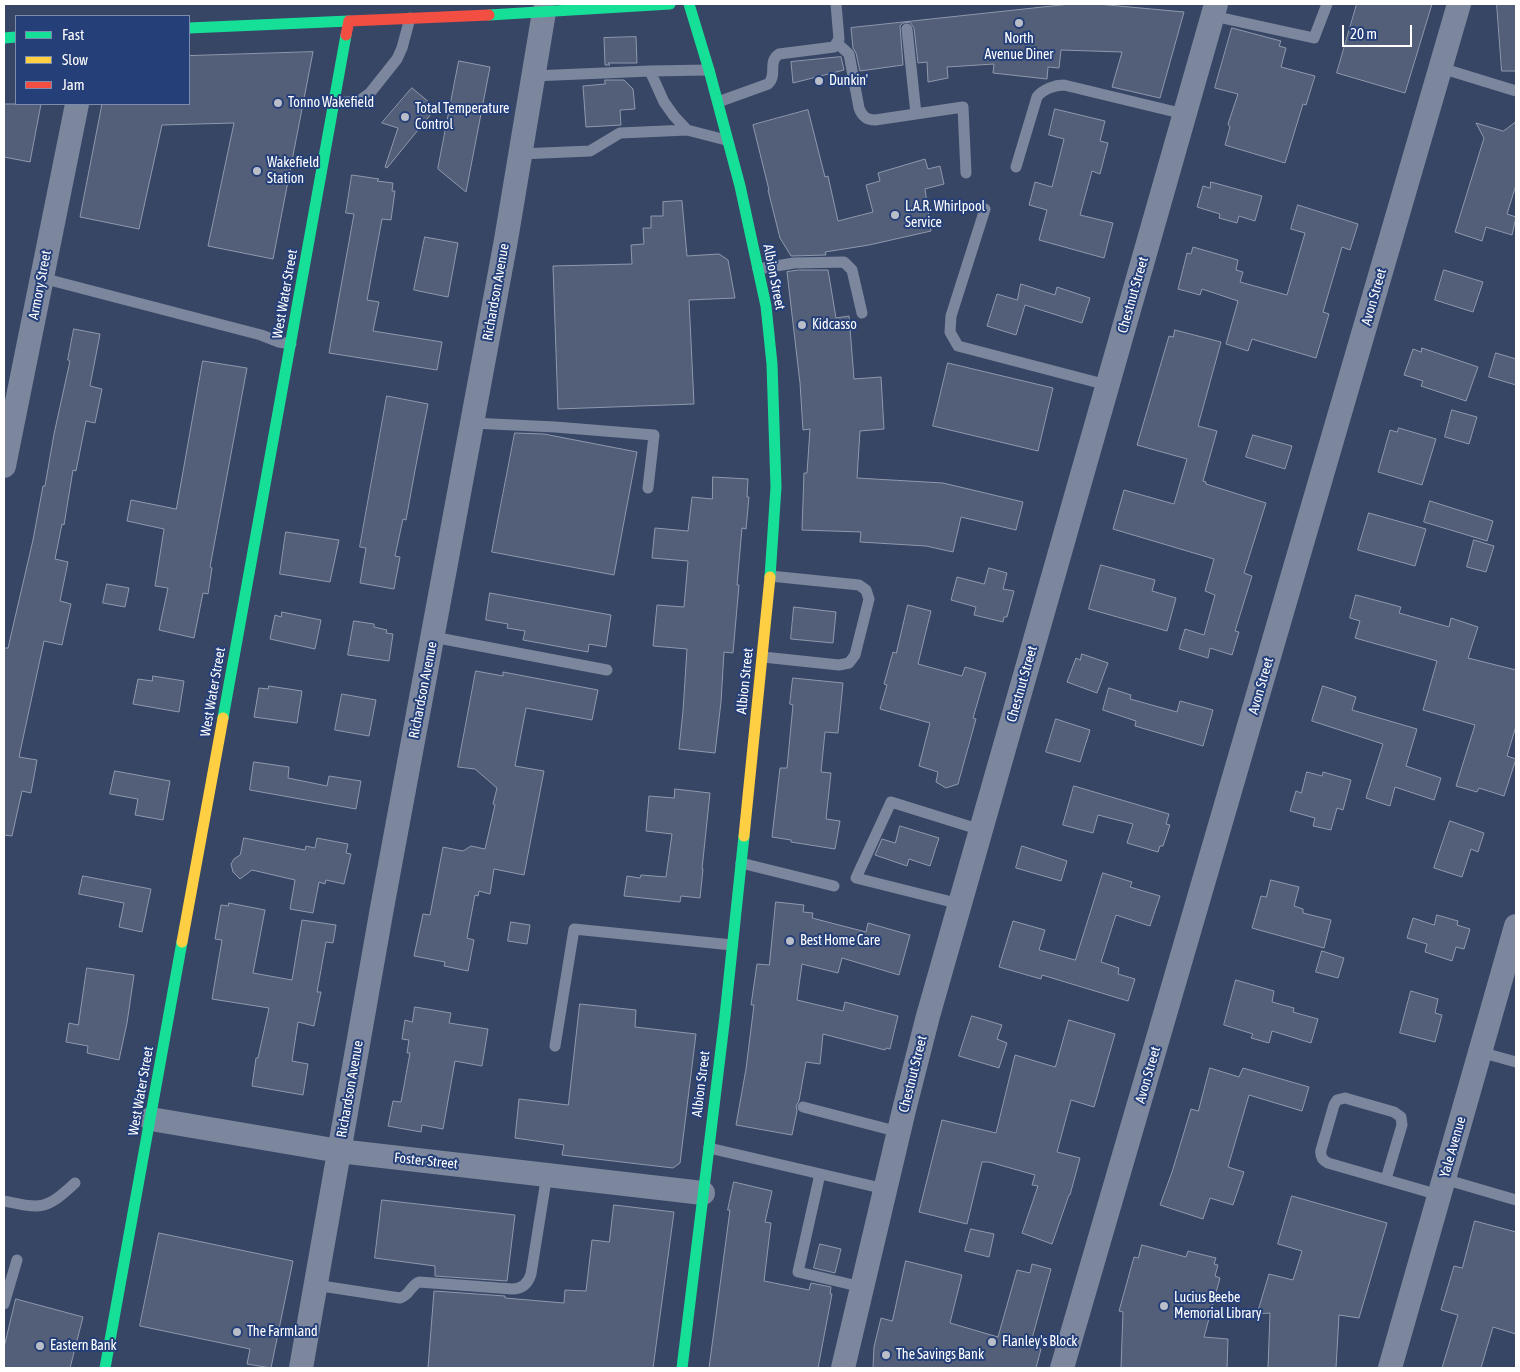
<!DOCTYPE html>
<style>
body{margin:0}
#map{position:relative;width:1520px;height:1372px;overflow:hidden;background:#384666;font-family:"Asap Condensed",sans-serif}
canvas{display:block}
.frame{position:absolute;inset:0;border:5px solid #fff;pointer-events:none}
.legend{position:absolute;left:15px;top:15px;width:175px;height:90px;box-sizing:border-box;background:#253f79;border:1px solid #7c8caf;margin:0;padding:6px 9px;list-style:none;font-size:15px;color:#fff}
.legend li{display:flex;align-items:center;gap:10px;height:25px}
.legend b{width:25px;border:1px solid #7c8caf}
.scale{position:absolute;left:1342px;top:25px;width:70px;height:22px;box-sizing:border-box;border:2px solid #fff;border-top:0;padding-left:6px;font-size:15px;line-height:18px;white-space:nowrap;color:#fff;-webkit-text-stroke:4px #253f79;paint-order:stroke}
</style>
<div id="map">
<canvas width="1520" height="1372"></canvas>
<div class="frame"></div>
<ul class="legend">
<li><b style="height:6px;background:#16e098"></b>Fast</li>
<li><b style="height:6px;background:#ffcf43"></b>Slow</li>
<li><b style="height:6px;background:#f24e42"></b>Jam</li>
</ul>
<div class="scale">20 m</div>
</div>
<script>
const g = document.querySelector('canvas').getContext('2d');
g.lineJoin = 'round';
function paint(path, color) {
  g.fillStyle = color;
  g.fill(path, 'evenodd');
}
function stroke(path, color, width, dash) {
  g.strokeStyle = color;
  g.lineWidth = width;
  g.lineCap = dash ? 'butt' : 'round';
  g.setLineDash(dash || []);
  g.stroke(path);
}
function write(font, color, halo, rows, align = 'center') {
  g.font = font + ' "Asap Condensed",sans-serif';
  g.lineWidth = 4;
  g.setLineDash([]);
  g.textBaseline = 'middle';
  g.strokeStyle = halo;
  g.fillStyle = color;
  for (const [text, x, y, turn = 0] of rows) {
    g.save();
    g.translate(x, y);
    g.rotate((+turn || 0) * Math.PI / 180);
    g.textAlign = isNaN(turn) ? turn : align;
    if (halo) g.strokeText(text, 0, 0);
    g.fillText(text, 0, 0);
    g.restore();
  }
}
const building = new Path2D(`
 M 1071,4 L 1097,4 L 1184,12 L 1160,98 L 1112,87 L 1122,52 L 1061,50 L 1059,68 L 1048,67 L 1047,79 L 993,73 L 994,64 L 947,67 L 948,78 L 928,82 L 927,62 L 918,63 L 914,28 L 910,22 L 903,23 L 900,26 L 903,65 L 860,71 L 856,53 L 853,48 L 851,28 Z
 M 1357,4 L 1432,4 L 1405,93 L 1337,73 Z
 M 1497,4 L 1516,4 L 1516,71 L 1502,71 Z
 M 1232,28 L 1281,41 L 1279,46 L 1286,48 L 1281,67 L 1315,76 L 1306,105 L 1303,104 L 1285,163 L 1225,145 L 1230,127 L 1228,124 L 1238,94 L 1215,88 Z
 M 636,37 L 637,63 L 608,63 L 610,65 L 605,65 L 604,38 Z
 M 313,52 L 273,259 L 208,246 L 234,123 L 162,125 L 139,229 L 80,217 L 102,104 L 189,104 L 189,56 Z
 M 841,57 L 844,70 L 793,83 L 791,62 Z
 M 459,61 L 490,67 L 466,192 L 438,169 Z
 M 605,80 L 624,80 L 633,89 L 635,109 L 620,110 L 621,125 L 586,127 L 583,86 L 605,84 Z
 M 412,88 L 436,108 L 387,168 L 385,167 L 398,128 L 382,123 Z
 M 4,104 L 41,104 L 30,162 L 4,157 Z
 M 1055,109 L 1105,121 L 1100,141 L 1108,143 L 1100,174 L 1092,171 L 1080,215 L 1113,223 L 1104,258 L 1039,240 L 1047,210 L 1029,205 L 1035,182 L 1052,187 L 1064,139 L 1049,135 Z
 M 808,110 L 825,177 L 828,176 L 838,221 L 873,212 L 866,185 L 880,181 L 878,173 L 925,159 L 928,169 L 940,166 L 944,184 L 925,189 L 931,231 L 869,245 L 825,252 L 826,255 L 791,256 L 780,238 L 768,190 L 769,190 L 753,125 Z
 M 1516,122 L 1516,185 L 1507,214 L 1516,217 L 1512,235 L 1486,227 L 1482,241 L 1455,232 L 1484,138 L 1476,123 L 1503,131 Z
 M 352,175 L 379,179 L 377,181 L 393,183 L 392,191 L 395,191 L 391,220 L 382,219 L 367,300 L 379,302 L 373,331 L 442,342 L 437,370 L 329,353 L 354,214 L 346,213 Z
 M 1211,182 L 1262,196 L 1255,221 L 1239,216 L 1237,223 L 1219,218 L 1220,214 L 1197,207 L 1203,186 L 1210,188 Z
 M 682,201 L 687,256 L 719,254 L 728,260 L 735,298 L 689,300 L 694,404 L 558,409 L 553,266 L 632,264 L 631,245 L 644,244 L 643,228 L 651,228 L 651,216 L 663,216 L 663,202 Z
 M 1298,205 L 1358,224 L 1350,250 L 1342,247 L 1323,312 L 1329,314 L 1316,358 L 1252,339 L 1248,351 L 1226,344 L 1238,301 L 1202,289 L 1200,295 L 1178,289 L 1187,253 L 1191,254 L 1193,247 L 1238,260 L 1236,270 L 1243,272 L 1240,282 L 1287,295 L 1305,233 L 1291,229 Z
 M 425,237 L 458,243 L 448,297 L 414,290 Z
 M 799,270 L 828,270 L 836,318 L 849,316 L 854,379 L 881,377 L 884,429 L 860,431 L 857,478 L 943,483 L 1023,502 L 1016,530 L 961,517 L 953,552 L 926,546 L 860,542 L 861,532 L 802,530 L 804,473 L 807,473 L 810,429 L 803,430 L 800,383 L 787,272 Z
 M 1444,270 L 1483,282 L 1473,312 L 1435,300 Z
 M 1021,284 L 1055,295 L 1057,287 L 1090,298 L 1082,323 L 1025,305 L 1016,335 L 987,326 L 997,294 L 1017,300 Z
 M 74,329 L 100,334 L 90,386 L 102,389 L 95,423 L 86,421 L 76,471 L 73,470 L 64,525 L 62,524 L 55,559 L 68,562 L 60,601 L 71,604 L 62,645 L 44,641 L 19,757 L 37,760 L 31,793 L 22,791 L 12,836 L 4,835 L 4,648 L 8,648 L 33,540 L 43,486 L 45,486 L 54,434 L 70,361 L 68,360 Z
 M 1175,330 L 1221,342 L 1198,426 L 1217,431 L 1203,481 L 1206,482 L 1206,484 L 1266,503 L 1244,573 L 1252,576 L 1235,631 L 1239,632 L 1232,655 L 1210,648 L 1208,658 L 1179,649 L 1185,629 L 1204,635 L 1215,595 L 1205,591 L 1214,559 L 1113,529 L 1124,490 L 1174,504 L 1187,459 L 1137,445 L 1169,336 L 1173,337 Z
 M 1422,348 L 1478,367 L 1466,401 L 1421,386 L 1423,381 L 1404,375 L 1413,349 L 1421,352 Z
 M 1496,353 L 1516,359 L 1516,385 L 1489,377 Z
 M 203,361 L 247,368 L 210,567 L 212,568 L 208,594 L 203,593 L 194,638 L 159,630 L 168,588 L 155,586 L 164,529 L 127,521 L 131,500 L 176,509 Z
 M 948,363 L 1053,388 L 1038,451 L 933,426 Z
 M 387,396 L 428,404 L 416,465 L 406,520 L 403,519 L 395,556 L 400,557 L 394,589 L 360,583 L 366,548 L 360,547 Z
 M 1452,410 L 1477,417 L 1469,444 L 1445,437 Z
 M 1399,428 L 1436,439 L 1422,485 L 1378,472 L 1390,430 L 1397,432 Z
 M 515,433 L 544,434 L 637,452 L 614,575 L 492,552 Z
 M 1253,435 L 1292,446 L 1285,469 L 1246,457 Z
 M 713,477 L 748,479 L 747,497 L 749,497 L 746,529 L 742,528 L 737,585 L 739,585 L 733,653 L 724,652 L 721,702 L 715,753 L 679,749 L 683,711 L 687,649 L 653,646 L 657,605 L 684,607 L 688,561 L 652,558 L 655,528 L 688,531 L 692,497 L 712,499 Z
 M 1430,501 L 1493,521 L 1487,541 L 1424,522 Z
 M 1369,513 L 1426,529 L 1415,566 L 1358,550 Z
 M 286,532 L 339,540 L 330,582 L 280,574 Z
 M 1474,540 L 1494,546 L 1486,572 L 1467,567 Z
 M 1101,565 L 1155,580 L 1152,591 L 1176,598 L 1167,631 L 1089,609 Z
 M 989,568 L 1007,573 L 1003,589 L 1014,591 L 1007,617 L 1004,617 L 1003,622 L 974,615 L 976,607 L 951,600 L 957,577 L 984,584 Z
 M 107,584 L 129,588 L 125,607 L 103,603 Z
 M 490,593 L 611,615 L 606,647 L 589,644 L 588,652 L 523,640 L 525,631 L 507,628 L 508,624 L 486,620 Z
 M 1356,595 L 1401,607 L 1399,613 L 1449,627 L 1451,618 L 1478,627 L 1468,658 L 1516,670 L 1516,726 L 1507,756 L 1516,759 L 1504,796 L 1479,788 L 1477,792 L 1456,786 L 1475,725 L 1423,710 L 1437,661 L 1355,638 L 1360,621 L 1350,618 Z
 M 908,605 L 931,611 L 918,664 L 962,676 L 965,667 L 986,673 L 973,718 L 976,719 L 958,784 L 946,788 L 936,782 L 938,772 L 919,766 L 930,723 L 880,709 L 887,685 L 884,684 L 893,652 L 896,653 Z
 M 794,607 L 836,612 L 833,643 L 791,639 Z
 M 282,612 L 321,620 L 315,649 L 270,639 L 275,615 L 281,617 Z
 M 354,621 L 374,624 L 374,627 L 387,630 L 386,633 L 393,634 L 389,661 L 348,655 Z
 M 1082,654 L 1108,663 L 1097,693 L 1067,682 L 1076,658 L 1080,660 Z
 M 476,671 L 503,676 L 503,672 L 598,690 L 592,720 L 526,708 L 515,766 L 544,771 L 524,875 L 494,869 L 490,894 L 479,891 L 478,896 L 475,895 L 467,938 L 474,940 L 468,971 L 444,966 L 445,962 L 414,956 L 423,914 L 430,915 L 443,847 L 463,851 L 471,846 L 485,849 L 495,805 L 493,804 L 497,788 L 475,769 L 458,767 Z
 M 153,676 L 184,681 L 179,712 L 133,704 L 138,679 L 152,681 Z
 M 793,678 L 843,683 L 838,733 L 825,732 L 821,772 L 831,773 L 826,819 L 840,821 L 835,849 L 791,842 L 791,840 L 772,837 L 780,768 L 787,768 L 793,705 L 790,704 Z
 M 269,686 L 302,691 L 297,723 L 254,717 L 259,688 L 268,689 Z
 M 1323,686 L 1356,697 L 1352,710 L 1417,729 L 1406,766 L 1441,778 L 1434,800 L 1395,787 L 1390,806 L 1366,798 L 1383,744 L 1312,721 Z
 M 1109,688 L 1131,695 L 1130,699 L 1177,712 L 1180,701 L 1213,710 L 1203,746 L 1135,726 L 1136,721 L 1103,710 Z
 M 342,694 L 376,700 L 369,736 L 335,730 Z
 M 1056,719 L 1090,730 L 1080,762 L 1046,752 Z
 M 254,762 L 289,767 L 288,778 L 327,786 L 329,776 L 361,781 L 356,809 L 250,790 Z
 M 115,771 L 170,781 L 163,820 L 135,815 L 138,799 L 110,794 Z
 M 1307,772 L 1322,776 L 1323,772 L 1351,780 L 1343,810 L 1337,808 L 1331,830 L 1313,826 L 1315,818 L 1290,811 L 1296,791 L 1301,793 Z
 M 1074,786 L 1169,814 L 1166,824 L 1170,825 L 1163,846 L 1160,846 L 1158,852 L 1127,843 L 1133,824 L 1098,815 L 1093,833 L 1063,825 Z
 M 675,789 L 710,793 L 702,869 L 703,869 L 700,898 L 681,896 L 680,902 L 624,896 L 627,876 L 640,878 L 641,875 L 666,877 L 672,834 L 646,831 L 649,796 L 674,798 Z
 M 1450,821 L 1484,833 L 1478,852 L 1471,849 L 1462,877 L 1434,868 Z
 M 900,826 L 939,838 L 930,866 L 909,859 L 907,866 L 875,855 L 882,839 L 895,843 Z
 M 244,838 L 305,850 L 306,846 L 315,848 L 317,838 L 348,844 L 346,853 L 351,854 L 344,884 L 326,880 L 325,884 L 319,882 L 313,913 L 290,909 L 295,880 L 252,870 L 240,879 L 233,872 L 231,864 L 234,859 L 240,855 Z
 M 1022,846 L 1067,861 L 1061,881 L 1016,868 Z
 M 1103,873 L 1132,882 L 1130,887 L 1160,896 L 1150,926 L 1116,915 L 1101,962 L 1119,968 L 1118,974 L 1135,979 L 1128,1001 L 1042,975 L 1041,979 L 999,967 L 1013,921 L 1045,930 L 1039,950 L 1075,960 Z
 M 83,876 L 151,889 L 142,932 L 119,927 L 124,903 L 79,894 Z
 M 1271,880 L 1299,887 L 1294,906 L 1303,909 L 1303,913 L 1331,920 L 1324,948 L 1252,928 L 1261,896 L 1266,897 Z
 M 776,902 L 804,905 L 803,912 L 813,913 L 812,918 L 866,932 L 868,923 L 910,935 L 899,975 L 842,958 L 838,973 L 802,964 L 797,1000 L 843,1011 L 845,1002 L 898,1016 L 890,1049 L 886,1048 L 885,1050 L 823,1034 L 820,1064 L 806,1062 L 799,1101 L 796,1106 L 797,1111 L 792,1135 L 736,1125 L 746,1069 L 754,1005 L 751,1005 L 757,964 L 769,965 Z
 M 229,903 L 265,910 L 253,973 L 292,980 L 302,920 L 336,925 L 333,943 L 326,942 L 317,992 L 321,992 L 314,1026 L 298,1022 L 292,1061 L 308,1064 L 303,1095 L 252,1086 L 256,1058 L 258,1058 L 269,1008 L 212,999 L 222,940 L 215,939 L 221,905 L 228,906 Z
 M 1437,915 L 1458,921 L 1457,925 L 1470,929 L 1464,949 L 1456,947 L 1452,961 L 1425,952 L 1427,944 L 1407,938 L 1413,918 L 1434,925 Z
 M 511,922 L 530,925 L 527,944 L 508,941 Z
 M 1322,951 L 1344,958 L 1338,978 L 1316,972 Z
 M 87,968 L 134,975 L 127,1023 L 119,1060 L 87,1053 L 88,1046 L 66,1042 L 69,1023 L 78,1025 Z
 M 1236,980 L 1274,991 L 1272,1002 L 1294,1008 L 1293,1012 L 1318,1019 L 1311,1043 L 1272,1031 L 1269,1043 L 1251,1038 L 1253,1034 L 1224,1025 Z
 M 1411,991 L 1438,999 L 1435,1013 L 1442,1015 L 1435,1042 L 1400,1033 Z
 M 580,1004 L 636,1010 L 635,1027 L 696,1034 L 680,1163 L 673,1168 L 562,1155 L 564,1145 L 515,1138 L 519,1099 L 568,1105 Z
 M 415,1007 L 451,1013 L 449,1023 L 488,1029 L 482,1066 L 455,1061 L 443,1129 L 422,1125 L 421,1132 L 388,1126 L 393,1101 L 401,1102 L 410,1053 L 407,1053 L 409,1040 L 402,1039 L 405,1020 L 412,1022 Z
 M 972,1016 L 1002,1025 L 997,1039 L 1007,1043 L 999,1068 L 959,1056 Z
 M 1069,1020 L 1115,1034 L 1094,1107 L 1071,1100 L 1057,1152 L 1080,1158 L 1070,1195 L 1069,1195 L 1052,1244 L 1022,1233 L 1038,1186 L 1032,1185 L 1035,1175 L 989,1162 L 982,1162 L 967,1224 L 919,1212 L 942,1120 L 996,1133 L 1015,1055 L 1055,1067 Z
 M 1210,1068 L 1239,1077 L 1243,1068 L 1309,1087 L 1302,1111 L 1249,1095 L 1228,1167 L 1244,1172 L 1233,1205 L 1210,1198 L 1203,1219 L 1160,1205 L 1172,1172 L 1191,1109 L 1198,1111 Z
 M 734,1182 L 772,1191 L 765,1222 L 771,1223 L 764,1281 L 809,1290 L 811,1283 L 831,1287 L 830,1294 L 832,1294 L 818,1368 L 709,1368 L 730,1210 L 728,1210 Z
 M 1292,1196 L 1387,1223 L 1359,1318 L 1339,1315 L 1336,1368 L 1268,1368 L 1270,1313 L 1257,1314 L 1269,1274 L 1293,1280 L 1302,1251 L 1278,1244 Z
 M 382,1200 L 515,1215 L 507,1281 L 435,1276 L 435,1266 L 375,1258 Z
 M 614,1205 L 674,1212 L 653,1368 L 428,1368 L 434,1291 L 505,1296 L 505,1298 L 564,1303 L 565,1290 L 586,1291 L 592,1240 L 609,1242 Z
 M 1475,1221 L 1516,1232 L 1516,1334 L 1493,1327 L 1481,1368 L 1442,1368 L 1458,1315 L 1441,1310 L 1454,1266 L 1462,1268 Z
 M 971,1229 L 994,1234 L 989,1257 L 965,1251 Z
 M 159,1233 L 293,1261 L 271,1368 L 247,1364 L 250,1349 L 140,1326 Z
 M 820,1244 L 841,1249 L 835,1273 L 814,1268 Z
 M 1142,1245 L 1186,1257 L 1188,1251 L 1216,1258 L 1214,1264 L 1218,1265 L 1215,1276 L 1220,1278 L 1204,1337 L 1228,1339 L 1227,1368 L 1121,1368 L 1123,1312 L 1119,1311 L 1134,1257 L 1138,1258 Z
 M 906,1261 L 962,1275 L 950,1323 L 998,1337 L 1017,1270 L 1030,1273 L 1032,1264 L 1051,1269 L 1030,1346 L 1041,1349 L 1036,1368 L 873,1368 L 874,1347 L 881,1318 L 892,1321 Z
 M 16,1299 L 83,1317 L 70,1368 L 4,1368 L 4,1348 Z`);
const lane = new Path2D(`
 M 1213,16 L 1314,38 L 1327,4
 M 907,29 L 916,114
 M 837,43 L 849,54 L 859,108 C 862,116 866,120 875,120 L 963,107 L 966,173
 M 1441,68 L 1516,91
 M 650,71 L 664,102 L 674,116 L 687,130 L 726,140
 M 533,76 L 650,71 L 709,70
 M 718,102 L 768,84 C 778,75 767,62 779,54 L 834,47 L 839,39 L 836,4
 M 335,103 L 359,101 L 370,93 L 397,59 L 402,48 L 410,18
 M 520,154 L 590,151 L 620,133 L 687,130
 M 1016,167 L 1037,97 C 1043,89 1055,85 1064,85 L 1184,114
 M 985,209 L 951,316 L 950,332 L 958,346 L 1107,385
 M 758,269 L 794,263 L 844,262 L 852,270 L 862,313
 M 42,278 L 261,335 L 279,342 L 291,344
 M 472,423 L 555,427 L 654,435 L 648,488
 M 433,637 L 607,670
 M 763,657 L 839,665 L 849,663 L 855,655 L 869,599 L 866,590 L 859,585 L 770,576
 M 741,863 L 834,886
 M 960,904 L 856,878 L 891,802 L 981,830
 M 555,1046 L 574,929 L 732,945
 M 1480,1052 L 1516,1062
 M 803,1107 L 899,1132
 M 709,1148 L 885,1189
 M 820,1174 L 798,1272 L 862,1287
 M 1386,1179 L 1402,1125 L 1401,1117 L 1394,1112 L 1345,1098 L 1337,1100 L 1334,1105 L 1321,1150 C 1320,1156 1322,1160 1328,1163 L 1439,1195
 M 1444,1179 L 1516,1200
 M 4,1201 C 42,1209 46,1210 75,1183
 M 315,1285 L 400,1298 C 410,1295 410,1286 419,1282 L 512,1289 C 522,1289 528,1284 531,1274 L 547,1174
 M 4,1304 L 17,1260`);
const street = new Path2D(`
 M 4,466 L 77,104
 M 151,1119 L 339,1151 L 703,1193
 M 301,1368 L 382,908 L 506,240 L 544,12
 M 843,1368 L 904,1110 L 928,1016 L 1216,4
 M 1062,1368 L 1459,4
 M 1390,1368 L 1516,926`);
const fast = new Path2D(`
 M 689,4 L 709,70 L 740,186 L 766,306 L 772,364 L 776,487 L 770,577
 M 489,15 L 670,4
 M 189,28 L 349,21
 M 4,38 L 16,37
 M 223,718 L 346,35
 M 105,1368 L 182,942
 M 682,1368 L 725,1016 L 744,836`);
const slow = new Path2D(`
 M 744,836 L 770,577
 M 182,942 L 223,718`);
const jam = new Path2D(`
 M 346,35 L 349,21 L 489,15`);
const markers = [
 [1019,23,5,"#b9bec9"],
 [819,81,5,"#b9bec9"],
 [278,103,5,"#b9bec9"],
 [405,117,5,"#b9bec9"],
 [257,171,5,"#b9bec9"],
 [895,215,5,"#b9bec9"],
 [802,325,5,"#b9bec9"],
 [790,941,5,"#b9bec9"],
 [1164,1306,5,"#b9bec9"],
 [237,1332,5,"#b9bec9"],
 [992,1342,5,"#b9bec9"],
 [40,1346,5,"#b9bec9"],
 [886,1355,5,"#b9bec9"]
];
const poiNames = [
 ["North",1019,39,"center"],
 ["Avenue Diner",1019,55,"center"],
 ["Dunkin'",829,81],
 ["Tonno Wakefield",288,103],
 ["Total Temperature",415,109],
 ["Control",415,125],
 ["Wakefield",267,163],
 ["Station",267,179],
 ["L.A.R. Whirlpool",905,207],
 ["Service",905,223],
 ["Kidcasso",812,325],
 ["Best Home Care",800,941],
 ["Lucius Beebe",1174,1298],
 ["Memorial Library",1174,1314],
 ["The Farmland",247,1332],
 ["Flanley's Block",1002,1342],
 ["Eastern Bank",50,1346],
 ["The Savings Bank",896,1355]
];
const streetNames = [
 ["Albion Street",774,277,79],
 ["Armory Street",40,285,-79],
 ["Richardson Avenue",496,292,-80],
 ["West Water Street",285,294,-80],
 ["Chestnut Street",1133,295,-74],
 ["Avon Street",1374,297,-74],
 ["Albion Street",745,681,-84],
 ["Chestnut Street",1022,684,-74],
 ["Avon Street",1261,686,-74],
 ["Richardson Avenue",423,690,-79],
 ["West Water Street",213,692,-80],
 ["Chestnut Street",913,1074,-76],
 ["Avon Street",1148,1075,-74],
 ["Albion Street",701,1084,-83],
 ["Richardson Avenue",350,1089,-80],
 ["West Water Street",141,1091,-80],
 ["Yale Avenue",1453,1147,-74],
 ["Foster Street",426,1161,6]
];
paint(building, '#535f78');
stroke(building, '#8f98ac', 1);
stroke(lane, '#7c879d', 11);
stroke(street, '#7c879d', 24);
stroke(fast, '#16e098', 11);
stroke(slow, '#ffcf43', 11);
stroke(jam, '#f24e42', 11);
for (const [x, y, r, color] of markers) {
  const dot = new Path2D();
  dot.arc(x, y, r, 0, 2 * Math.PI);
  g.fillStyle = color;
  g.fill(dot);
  stroke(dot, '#253f79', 2);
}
write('14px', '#fff', '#253f79', poiNames, 'left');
write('14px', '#fff', '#253f79', streetNames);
</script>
